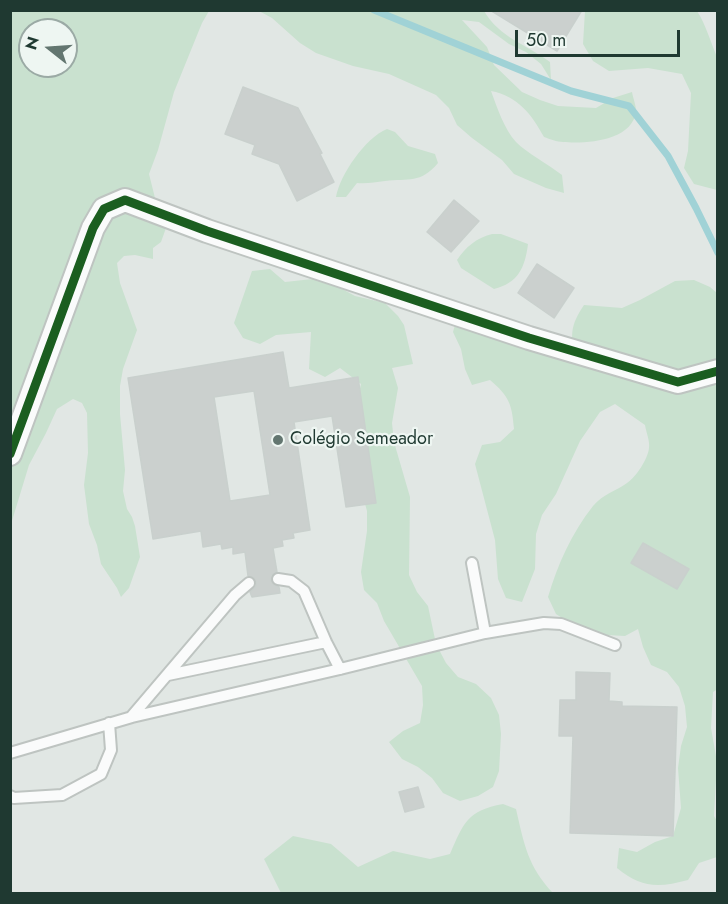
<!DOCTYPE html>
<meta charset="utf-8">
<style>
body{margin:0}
#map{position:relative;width:728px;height:904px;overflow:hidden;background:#e1e7e4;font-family:Jost,sans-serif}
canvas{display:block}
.frame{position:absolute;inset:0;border:12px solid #1f3931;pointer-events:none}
.north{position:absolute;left:18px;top:18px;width:60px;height:60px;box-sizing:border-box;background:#eef6f2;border:2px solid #9baaa5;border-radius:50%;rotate:287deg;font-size:16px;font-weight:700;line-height:24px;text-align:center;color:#1f3931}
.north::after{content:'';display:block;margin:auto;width:21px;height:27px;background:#637670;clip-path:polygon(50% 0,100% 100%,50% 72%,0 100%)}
.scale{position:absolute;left:515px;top:30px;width:165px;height:27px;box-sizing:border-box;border:3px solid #1f3931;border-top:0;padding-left:8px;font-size:18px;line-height:21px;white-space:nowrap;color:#1f3931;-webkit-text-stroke:4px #eef6f2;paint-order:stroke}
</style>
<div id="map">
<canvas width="728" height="904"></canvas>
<div class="frame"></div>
<div class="north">N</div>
<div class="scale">50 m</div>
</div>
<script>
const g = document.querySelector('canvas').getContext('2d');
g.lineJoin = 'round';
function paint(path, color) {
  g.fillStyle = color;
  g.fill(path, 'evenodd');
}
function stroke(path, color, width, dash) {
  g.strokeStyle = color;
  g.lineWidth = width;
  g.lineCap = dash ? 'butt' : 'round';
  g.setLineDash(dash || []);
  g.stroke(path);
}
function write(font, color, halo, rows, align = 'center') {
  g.font = font + ' Jost,sans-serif';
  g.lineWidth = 4.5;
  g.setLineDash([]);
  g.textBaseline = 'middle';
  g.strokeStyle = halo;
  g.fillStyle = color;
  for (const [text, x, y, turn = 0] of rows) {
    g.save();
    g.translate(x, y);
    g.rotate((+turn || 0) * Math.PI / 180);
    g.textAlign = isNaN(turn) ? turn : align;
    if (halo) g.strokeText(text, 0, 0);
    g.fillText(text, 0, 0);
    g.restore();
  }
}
const green = new Path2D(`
 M 11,11 L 209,11 L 202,23 L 174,92 L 158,150 L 149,174 L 158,210 L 166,228 L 161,242 L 153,248 L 153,259 L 135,255 L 124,256 L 117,263 L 120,283 L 137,330 L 123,369 L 120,386 L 120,414 L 125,470 L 123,491 L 127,509 L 132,517 L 135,526 L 140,557 L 129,588 L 121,597 L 117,588 L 101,564 L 97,545 L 89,524 L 84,485 L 88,453 L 87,413 L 82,403 L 73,399 L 57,409 L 46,433 L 29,465 L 11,524 ZM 30,30 L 66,30 L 66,66 L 30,66 Z
 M 259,11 L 484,11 C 500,38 526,44 550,62 L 551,80 L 541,64 L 526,52 L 509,44 L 479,22 L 462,20 L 487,47 L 494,65 L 522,92 L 540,100 L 558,106 L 596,108 L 613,98 L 632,92 C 633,98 636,105 636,111 C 633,141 586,144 563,142 C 557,142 550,139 544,137 C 532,115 518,96 491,91 C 497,107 504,129 516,142 C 527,153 548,164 562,175 L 564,193 L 546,188 L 514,174 L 502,160 L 472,138 L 457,125 L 449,108 L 436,95 L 389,74 L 353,66 L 316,53 L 300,43 L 272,18 Z
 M 585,11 L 697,11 C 706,25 710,41 717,57 L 717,190 L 694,184 L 684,168 L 688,151 L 691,93 L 682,74 L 648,68 L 609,71 L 593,61 L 583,44 Z
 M 387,129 L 395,132 L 408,146 L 435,154 L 438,163 C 420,184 409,178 385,181 C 375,182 367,184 357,183 L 346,197 L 336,197 C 340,175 365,138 387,129 Z
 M 492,234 L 501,234 L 528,244 C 525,268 518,283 494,289 L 461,268 L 457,260 C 466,247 476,238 492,234 Z
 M 270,269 L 285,282 L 322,278 L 355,296 L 385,303 L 398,316 L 404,325 L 413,364 L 392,368 L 398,388 L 392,423 L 394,442 L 410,497 L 409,575 L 417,592 L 428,606 L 436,644 L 446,663 L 458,677 L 476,684 L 491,698 L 499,715 L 501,734 L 499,771 L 493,787 L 478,796 L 460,801 L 443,793 L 432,778 L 418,767 L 402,759 L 389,742 L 403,731 L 420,723 L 423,705 L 422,686 L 384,621 L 377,603 L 364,590 L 361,572 L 367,531 L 367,511 L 362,493 L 357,402 L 361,384 L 340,368 L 325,377 L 309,369 L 311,332 L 276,335 L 260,344 L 243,338 L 234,323 L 252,271 Z
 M 694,280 L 710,287 L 717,293 L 718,689 L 713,692 L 711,728 L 717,762 L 714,816 L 717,821 L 717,857 L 699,863 L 688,880 C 658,888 641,888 617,868 L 619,848 L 637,852 L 655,842 L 673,836 L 681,808 L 678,768 L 681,746 L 687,727 L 685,706 L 679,687 L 667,672 L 651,665 L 643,647 L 638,629 L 625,636 L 607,635 L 573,625 L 556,614 L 548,597 C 558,564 571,534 593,506 C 604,493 615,492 627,483 C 636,477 648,459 649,448 C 650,441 646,432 645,425 L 615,404 L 600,412 L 580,441 L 556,494 L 542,515 L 536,534 L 535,569 L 522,602 L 506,598 L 498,579 L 495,540 L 475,464 L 482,445 L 500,442 L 514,429 C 512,404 509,396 490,380 L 472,385 L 465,369 L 461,349 L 453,332 L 458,314 L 540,349 L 555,359 L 574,358 C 571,333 570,326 584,305 L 622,308 L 640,300 L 675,281 Z
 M 503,804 L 516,809 C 524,844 528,867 553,893 L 281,893 L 264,859 L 293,836 L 331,844 L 358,867 L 393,851 L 430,859 L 450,854 C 464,822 467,811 503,804 Z`);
const stream = new Path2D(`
 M 374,10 L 571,91 L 629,106 L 668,156 L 696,208 L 718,253`);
const building = new Path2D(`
 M 490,10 L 582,10 L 557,51 Z
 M 243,87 L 298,108 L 322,153 L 320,154 L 334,182 L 297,201 L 279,164 L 252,154 L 255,145 L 225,134 Z
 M 454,200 L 479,221 L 451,252 L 427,232 Z
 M 537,264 L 574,288 L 554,318 L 518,293 Z
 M 283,352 L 289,388 L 358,377 L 376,503 L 346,507 L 332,416 L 294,422 L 310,530 L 293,533 L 294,538 L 282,540 L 283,546 L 273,548 L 277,572 L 272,575 L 271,581 L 274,585 L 279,587 L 280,593 L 252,597 L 250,592 L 256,586 L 256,582 L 254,578 L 248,576 L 245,552 L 233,554 L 233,547 L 222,549 L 221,544 L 203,547 L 201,531 L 153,539 L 128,378 ZM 254,391 L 270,495 L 230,501 L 214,397 Z
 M 643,543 L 689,569 L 677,589 L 631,563 Z
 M 576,672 L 610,673 L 609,701 L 622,702 L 622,706 L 677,707 L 673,836 L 570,833 L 573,736 L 559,736 L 560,700 L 576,700 Z
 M 418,787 L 424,807 L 405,812 L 399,792 Z`);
const service = new Path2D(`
 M 472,563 L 485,633
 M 278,579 L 291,581 L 304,591 L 326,642 L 340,669
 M 168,675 L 326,642
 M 132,716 L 235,595 L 249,583
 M 10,753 L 132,717 L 340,669 L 485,633 L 544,623 L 561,624 L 615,645
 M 10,796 L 14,798 L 62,795 L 101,774 L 111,750 L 109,723`);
const minor = new Path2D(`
 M 10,454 L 93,228 L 104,209 L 125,200 L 207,231 L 529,338 L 678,382 L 718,371`);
const cycleway = new Path2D(`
 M 10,454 L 93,228 L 104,209 L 125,200 L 207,231 L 529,338 L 678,382 L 718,371`);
const markers = [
 [278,440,6,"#637670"]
];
const poiNames = [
 ["Colégio Semeador",290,440]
];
paint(green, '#c9e1cf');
stroke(stream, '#a0d2d6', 7);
paint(building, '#cbd0ce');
stroke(building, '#c9d0cd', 1.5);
stroke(service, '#bec4c1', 14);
stroke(minor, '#bec4c1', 26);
stroke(service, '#fafbfb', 10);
stroke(minor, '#fafbfb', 22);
stroke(cycleway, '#1b5e20', 9);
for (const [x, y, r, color] of markers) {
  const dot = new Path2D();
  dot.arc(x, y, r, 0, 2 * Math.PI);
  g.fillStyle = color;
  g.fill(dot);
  stroke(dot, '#eef6f2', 2);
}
write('18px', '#1f3931', '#eef6f2', poiNames, 'left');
</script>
